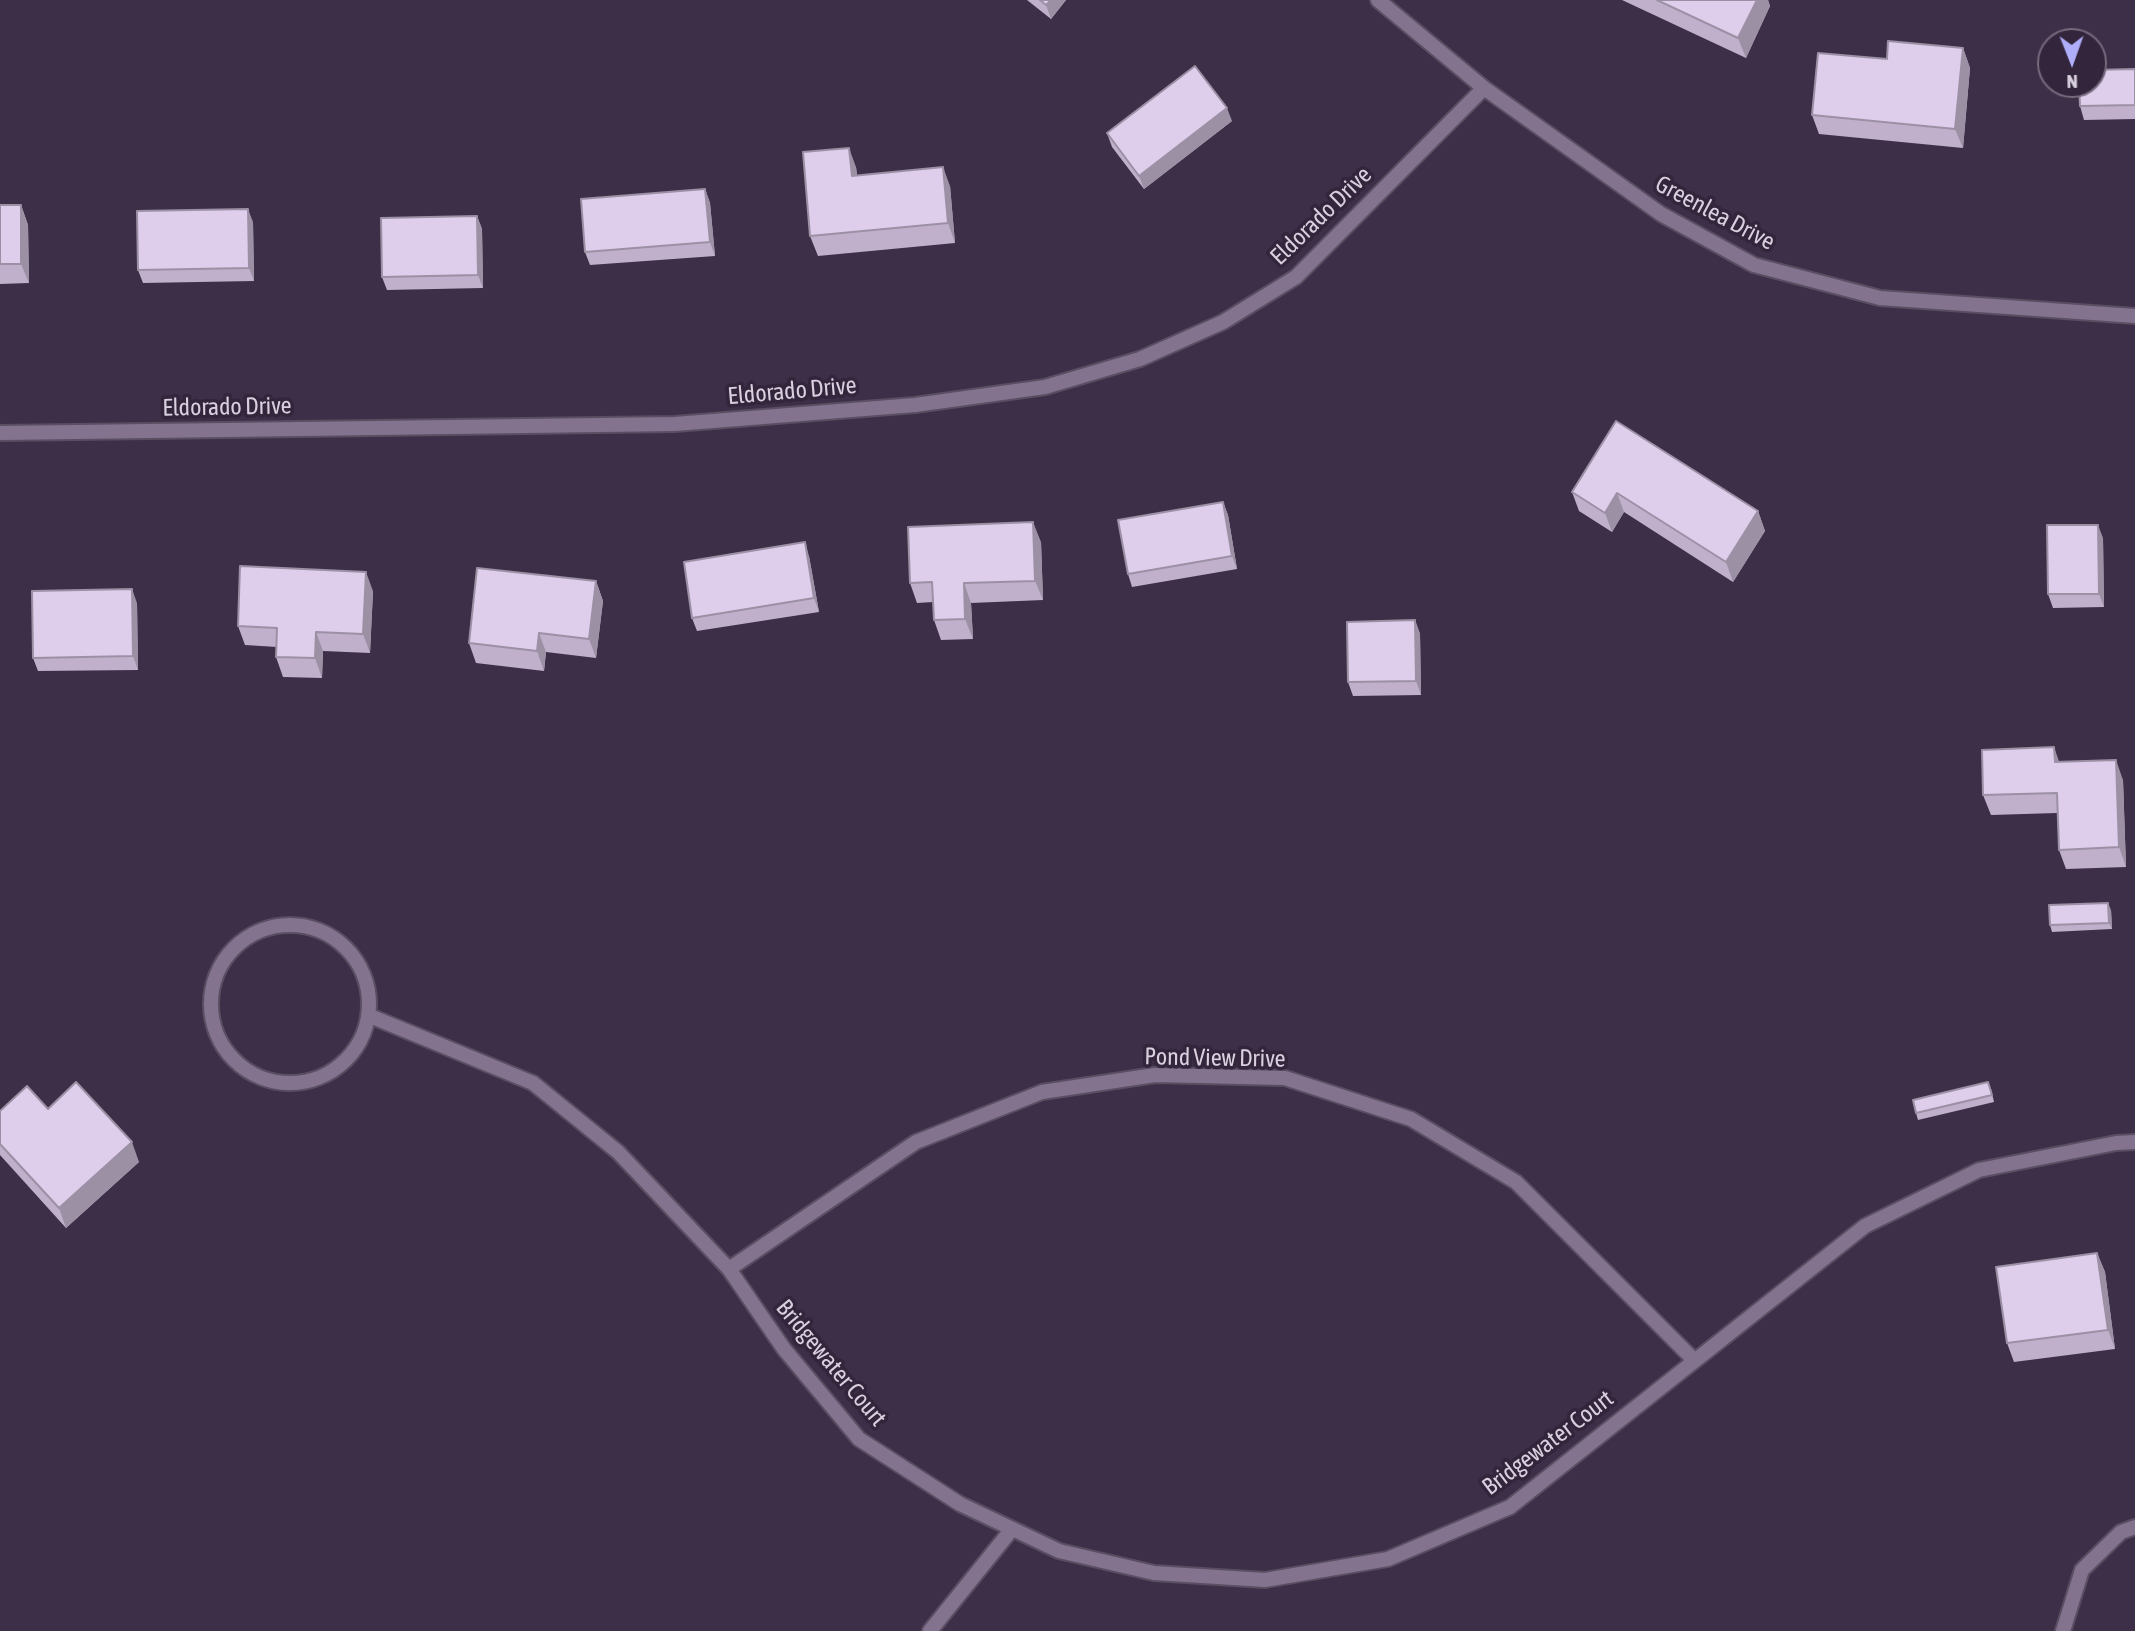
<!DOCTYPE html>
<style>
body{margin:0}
#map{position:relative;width:2135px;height:1631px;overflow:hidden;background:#3d2f47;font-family:"Asap Condensed",sans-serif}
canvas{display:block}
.north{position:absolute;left:2037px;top:28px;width:70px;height:70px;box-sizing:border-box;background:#33253c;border:2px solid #75697d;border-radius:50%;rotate:179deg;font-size:19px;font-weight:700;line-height:28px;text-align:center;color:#d9d0df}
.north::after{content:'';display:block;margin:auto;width:24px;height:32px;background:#afaefa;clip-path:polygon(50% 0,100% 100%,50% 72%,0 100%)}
</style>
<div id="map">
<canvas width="2135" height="1631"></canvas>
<div class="north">N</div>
</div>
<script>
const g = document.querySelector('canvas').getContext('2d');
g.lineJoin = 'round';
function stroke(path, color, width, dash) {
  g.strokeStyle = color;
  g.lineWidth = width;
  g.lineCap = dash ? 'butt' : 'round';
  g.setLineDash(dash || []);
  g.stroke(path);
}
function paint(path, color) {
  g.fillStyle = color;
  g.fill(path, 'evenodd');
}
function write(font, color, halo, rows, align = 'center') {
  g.font = font + ' "Asap Condensed",sans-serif';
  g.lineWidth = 7;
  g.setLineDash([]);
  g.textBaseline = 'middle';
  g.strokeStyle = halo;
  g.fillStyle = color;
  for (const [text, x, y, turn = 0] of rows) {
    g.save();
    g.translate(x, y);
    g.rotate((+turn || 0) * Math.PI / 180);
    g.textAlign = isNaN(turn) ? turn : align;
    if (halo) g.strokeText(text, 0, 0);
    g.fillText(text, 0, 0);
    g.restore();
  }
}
const lane = new Path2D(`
 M 930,1631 L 1012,1529
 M 2063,1631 L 2082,1570 L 2121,1532 L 2135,1527`);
const street = new Path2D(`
 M 1378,0 L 1484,88 L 1661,214 L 1754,265 L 1880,298 L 2135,316
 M 0,433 L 675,424 L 915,405 L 1045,387 L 1140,359 L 1223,322 L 1296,277 L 1484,88
 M211 1004a79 79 0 1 1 158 0a79 79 0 1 1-158 0Z
 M 370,1016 L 533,1083 L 618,1152 L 729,1269 L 784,1349 L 859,1439 L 960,1504 L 1059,1551 L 1154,1573 L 1265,1580 L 1388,1559 L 1510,1507 L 1865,1226 L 1979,1170 L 2116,1143 L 2135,1142
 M 729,1269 L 916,1142 L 1042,1092 L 1155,1075 L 1285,1078 L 1411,1119 L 1516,1182 L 1694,1360`);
const wall = new Path2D(`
 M 1027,0 L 1066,0 L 1051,19 Z
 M 1622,0 L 1768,0 L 1770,6 L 1746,58 Z
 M 1963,48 L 1970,68 L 1963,148 L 1819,134 L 1812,115 L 1887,59 Z
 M 2135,69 L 2135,119 L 2084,120 L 2080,106 Z
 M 1232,121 L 1144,189 L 1112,147 L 1107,133 Z
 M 856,167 L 857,175 L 950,186 L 955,243 L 818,256 L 810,236 Z
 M 705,189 L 710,203 L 715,256 L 590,265 L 585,252 Z
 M 0,205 L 21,205 L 28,225 L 29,283 L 0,284 Z
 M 477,216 L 482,229 L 483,288 L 387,290 L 382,277 Z
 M 253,222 L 254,281 L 143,283 L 138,270 Z
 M 1616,421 L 1758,511 L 1765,531 L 1733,582 L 1624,512 L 1612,532 L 1579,511 L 1572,492 Z
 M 1223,502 L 1228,515 L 1237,569 L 1132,587 L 1128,574 Z
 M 2103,538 L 2104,607 L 2053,608 L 2048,594 Z
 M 1041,542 L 1043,600 L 971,603 L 973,639 L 941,640 L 934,620 L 933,602 L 917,603 L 910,583 Z
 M 809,556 L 819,612 L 697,631 L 692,618 Z
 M 596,581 L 603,601 L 596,658 L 546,652 L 544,671 L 476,663 L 469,643 Z
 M 373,591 L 370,653 L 323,651 L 322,678 L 283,677 L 276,657 L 277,647 L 245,645 L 238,626 Z
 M 137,603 L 138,670 L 38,671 L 33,658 Z
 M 1415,620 L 1420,634 L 1421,695 L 1353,696 L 1348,682 Z
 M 2059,762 L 2123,780 L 2126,867 L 2066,869 L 2059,850 L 2057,813 L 1991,815 L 1983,795 Z
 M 2111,910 L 2112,929 L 2052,932 L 2050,925 Z
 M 1991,1089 L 1994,1102 L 1918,1120 L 1916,1113 Z
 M 48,1109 L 139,1162 L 66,1228 L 0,1155 L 0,1111 Z
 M 2097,1253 L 2105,1272 L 2115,1349 L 2014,1362 L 2007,1343 Z`);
const shadedWall = new Path2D(`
 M 1051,0 L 1066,0 L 1051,19 L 1046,5 Z
 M 1757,0 L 1768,0 L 1770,6 L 1746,58 L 1738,38 Z
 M 1963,48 L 1970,68 L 1963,148 L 1955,129 Z
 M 1227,108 L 1232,121 L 1144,189 L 1139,176 Z
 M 849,148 L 856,167 L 859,195 L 852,176 Z
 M 943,167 L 950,186 L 955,243 L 948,223 Z
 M 705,189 L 710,203 L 715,256 L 710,242 Z
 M 21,205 L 28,225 L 29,283 L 21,264 Z
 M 248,209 L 253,222 L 254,281 L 249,268 Z
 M 477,216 L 482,229 L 483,288 L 478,275 Z
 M 1617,493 L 1624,512 L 1612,532 L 1605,513 Z
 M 1223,502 L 1228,515 L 1237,569 L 1232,556 Z
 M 1758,511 L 1765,531 L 1733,582 L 1726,562 Z
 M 1033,522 L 1041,542 L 1043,600 L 1035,581 Z
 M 2098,525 L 2103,538 L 2104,607 L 2099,594 Z
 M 805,542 L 809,556 L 819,612 L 814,598 Z
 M 366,572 L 373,591 L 370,653 L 363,634 Z
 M 596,581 L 603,601 L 596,658 L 589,639 Z
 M 964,583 L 971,603 L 973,639 L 965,619 Z
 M 132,589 L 137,603 L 138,670 L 133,656 Z
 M 1415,620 L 1420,634 L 1421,695 L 1416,681 Z
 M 316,632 L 323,651 L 322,678 L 315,658 Z
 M 539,633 L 546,652 L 544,671 L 537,651 Z
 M 2054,747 L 2061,767 L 2055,762 Z
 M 2116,760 L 2123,780 L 2126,867 L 2119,847 Z
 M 2108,903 L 2111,910 L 2112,929 L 2109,923 Z
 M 132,1142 L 139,1162 L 66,1228 L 59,1208 Z
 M 2097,1253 L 2105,1272 L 2115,1349 L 2108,1330 Z`);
const building = new Path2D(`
 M 1040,0 L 1051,0 L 1046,5 Z
 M 1657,0 L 1757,0 L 1738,38 Z
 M 1888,41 L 1963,48 L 1955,129 L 1812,115 L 1818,53 L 1887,59 Z
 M 1195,66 L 1227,108 L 1139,176 L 1107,133 Z
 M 2135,69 L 2135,105 L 2080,106 L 2079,84 L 2093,84 L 2093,70 Z
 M 849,148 L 852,176 L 943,167 L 948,223 L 810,236 L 803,152 Z
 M 705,189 L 710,242 L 585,252 L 581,199 Z
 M 0,205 L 21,205 L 21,264 L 0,264 Z
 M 248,209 L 249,268 L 138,270 L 137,211 Z
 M 477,216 L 478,275 L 382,277 L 381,218 Z
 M 1616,421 L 1758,511 L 1726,562 L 1617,493 L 1605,513 L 1572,492 Z
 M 1223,502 L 1232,556 L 1128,574 L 1118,520 Z
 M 1033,522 L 1035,581 L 964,583 L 965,619 L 934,620 L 932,582 L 910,583 L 908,527 Z
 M 2047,525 L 2098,525 L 2099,594 L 2048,594 Z
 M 805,542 L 814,598 L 692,618 L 684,562 Z
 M 240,566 L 366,572 L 363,634 L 316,632 L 315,658 L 276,657 L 277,628 L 238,626 Z
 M 477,568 L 596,581 L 589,639 L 539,633 L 537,651 L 469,643 Z
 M 132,589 L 133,656 L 33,658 L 32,591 Z
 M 1415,620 L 1416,681 L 1348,682 L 1347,622 Z
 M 2054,747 L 2055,762 L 2116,760 L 2119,847 L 2059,850 L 2057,793 L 1983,795 L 1982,750 Z
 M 2108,903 L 2109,923 L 2050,925 L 2049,905 Z
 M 76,1082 L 132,1142 L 59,1208 L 0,1144 L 0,1111 L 27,1086 L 48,1109 Z
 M 1988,1082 L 1992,1095 L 1916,1113 L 1913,1100 Z
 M 2097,1253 L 2108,1330 L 2007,1343 L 1996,1267 Z`);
const streetNames = [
 ["Greenlea Drive",1715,213,28],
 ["Eldorado Drive",1321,216,-44],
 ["Eldorado Drive",792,391,-5],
 ["Eldorado Drive",227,407,-1],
 ["Pond View Drive",1215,1058,1],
 ["Bridgewater Court",831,1363,50],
 ["Bridgewater Court",1548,1443,-37]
];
stroke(lane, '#5a4e62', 18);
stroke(street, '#5a4e62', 18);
stroke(lane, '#84738f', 14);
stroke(street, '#84738f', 14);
paint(wall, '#c0b0cb');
paint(shadedWall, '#9c90a5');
paint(building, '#dfcdec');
stroke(building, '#9c90a5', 2);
write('24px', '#d9d0df', '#33253c', streetNames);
</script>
